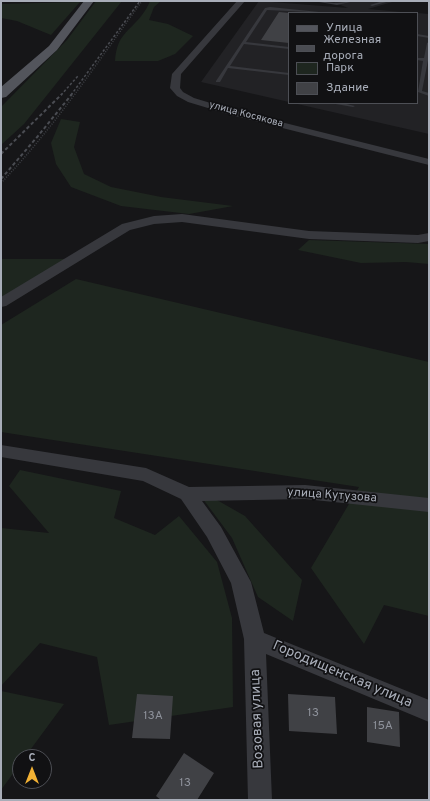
<!DOCTYPE html>
<meta charset="utf-8">
<style>
body{margin:0}
#map{position:relative;width:430px;height:801px;overflow:hidden;background:#161618;font-family:Overpass,sans-serif}
canvas{display:block}
.frame{position:absolute;inset:0;border:2px solid #a8adb8;pointer-events:none}
.legend{position:absolute;left:288px;top:12px;width:130px;height:92px;box-sizing:border-box;background:#111113;border:1px solid #4d4f55;margin:0;padding:5px 7px;list-style:none;font-size:12px;color:#a8adb8}
.legend li{display:flex;align-items:center;gap:8px;height:20px}
.legend b{width:20px;border:1px solid #4d4f55}
.north{position:absolute;left:12px;top:749px;width:40px;height:40px;box-sizing:border-box;background:#111113;border:1px solid #4d4f55;border-radius:50%;rotate:0deg;font-size:11px;font-weight:700;line-height:16px;text-align:center;color:#a8adb8}
.north::after{content:'';display:block;margin:auto;width:14px;height:18px;background:#f2b134;clip-path:polygon(50% 0,100% 100%,50% 72%,0 100%)}
</style>
<div id="map">
<canvas width="430" height="801"></canvas>
<div class="frame"></div>
<ul class="legend">
<li><b style="height:5px;background:#53555c"></b>Улица</li>
<li><b style="height:5px;background:#4a4c52"></b>Железная дорога</li>
<li><b style="height:11px;background:#1e261f"></b>Парк</li>
<li><b style="height:11px;background:#404145"></b>Здание</li>
</ul>
<div class="north">С</div>
</div>
<script>
const g = document.querySelector('canvas').getContext('2d');
g.lineJoin = 'round';
function paint(path, color) {
  g.fillStyle = color;
  g.fill(path, 'evenodd');
}
function stroke(path, color, width, dash) {
  g.strokeStyle = color;
  g.lineWidth = width;
  g.lineCap = dash ? 'butt' : 'round';
  g.setLineDash(dash || []);
  g.stroke(path);
}
function write(font, color, halo, rows, align = 'center') {
  g.font = font + ' Overpass,sans-serif';
  g.lineWidth = 3.5;
  g.setLineDash([]);
  g.textBaseline = 'middle';
  g.strokeStyle = halo;
  g.fillStyle = color;
  for (const [text, x, y, turn = 0] of rows) {
    g.save();
    g.translate(x, y);
    g.rotate((+turn || 0) * Math.PI / 180);
    g.textAlign = isNaN(turn) ? turn : align;
    if (halo) g.strokeText(text, 0, 0);
    g.fillText(text, 0, 0);
    g.restore();
  }
}
const built = new Path2D(`
 M 259,1 L 348,8 L 331,1 L 396,1 L 368,9 L 412,13 L 289,13 L 289,102 L 201,82 Z
 M 417,13 L 429,14 L 429,134 L 293,103 L 417,103 Z`);
const green = new Path2D(`
 M 96,1 L 122,1 L 24,124 L 1,145 L 1,107 L 67,40 Z
 M 150,1 L 161,1 L 154,7 L 149,20 L 168,24 L 193,36 L 175,54 L 158,61 L 115,61 C 117,34 128,33 142,15 C 145,11 148,6 150,1 Z
 M 80,2 L 51,35 L 17,21 L 1,18 L 1,4 Z
 M 61,119 L 80,122 L 74,147 L 84,174 L 111,187 L 161,197 L 233,206 L 189,214 L 121,206 L 71,187 L 56,164 L 51,143 Z
 M 309,240 L 429,244 L 429,264 L 406,262 L 361,263 L 298,250 Z
 M 1,259 L 67,259 L 1,299 Z
 M 76,279 L 429,362 L 429,616 L 384,605 L 364,644 L 311,568 L 359,487 L 1,432 L 1,325 Z
 M 20,470 L 121,491 L 114,518 L 155,535 L 179,516 L 217,562 L 232,618 L 233,707 L 109,725 L 97,657 L 40,643 L 1,686 L 1,528 L 49,533 L 9,486 Z
 M 194,487 L 245,516 L 302,580 L 293,621 L 258,597 L 232,538 Z
 M 1,691 L 64,704 L 25,757 L 20,757 L 20,764 L 1,790 Z`);
const building = new Path2D(`
 M 279,12 L 289,13 L 289,43 L 261,40 Z
 M 137,694 L 173,696 L 170,739 L 132,738 Z
 M 288,694 L 335,697 L 337,734 L 289,731 Z
 M 367,707 L 399,712 L 400,747 L 367,742 Z
 M 184,753 L 214,773 L 197,800 L 161,800 L 156,796 Z`);
const path = new Path2D(`
 M 1,183 C 54,128 97,63 142,1`);
const lane = new Path2D(`
 M 313,1 L 337,3 L 355,1 L 337,5 Z
 M 383,1 L 390,1 L 372,6 L 370,5 Z
 M 270,7 L 329,13 L 267,10 L 246,42 L 289,47 L 289,49 L 244,44 L 230,66 L 289,73 L 289,75 L 228,68 L 220,82 L 216,82 L 216,81 L 265,8 Z
 M 417,34 L 429,36 L 429,38 L 417,36 Z
 M 429,42 L 429,55 L 422,91 L 429,93 L 429,96 L 418,92 L 423,61 L 417,60 L 417,58 L 424,58 L 427,43 Z
 M 330,103 L 342,103 L 355,106 L 353,107 Z`);
const street = new Path2D(`
 M 237,1 L 245,1 L 181,74 L 180,88 L 183,92 L 194,98 L 237,111 L 429,159 L 429,165 L 231,115 L 188,102 L 177,96 L 170,88 L 172,74 Z
 M 182,214 L 309,231 L 418,235 L 429,233 L 429,241 L 418,243 L 309,239 L 182,222 L 154,224 L 130,230 L 6,306 L 1,307 L 1,297 L 122,224 L 154,216 Z
 M 1,445 L 146,468 L 189,487 L 305,485 L 429,498 L 429,512 L 305,499 L 202,501 L 221,527 L 251,582 L 264,633 L 429,700 L 429,722 L 266,654 L 272,800 L 248,800 L 244,639 L 231,583 L 207,537 L 181,499 L 143,481 L 1,457 Z`);
const primary = new Path2D(`
 M 84,1 L 94,1 L 57,50 L 6,97 L 1,98 L 1,87 L 49,46 Z`);
const railFar1 = new Path2D(`
 M 61,95 L 78,76
 M 71,95 L 140,1`);
const rail = new Path2D(`
 M 1,154 L 62,94
 M 1,179 L 38,136 L 72,94`);
const farStreetnames = [
 ["улица Косякова",246,115,15]
];
const streetNames = [
 ["улица Кутузова",332,496,4]
];
const nearNumbernames = [
 ["13",313,714],
 ["13А",153,717],
 ["15А",383,727],
 ["13",185,784]
];
const nearStreetnames = [
 ["Городищенская улица",342,675,23],
 ["Возовая улица",258,719,-92]
];
paint(built, '#222225');
paint(green, '#1e261f');
paint(building, '#404145');
stroke(path, '#3d3f44', 1.5, [1, 1.5]);
paint(lane, '#37383d');
paint(street, '#37383d');
paint(primary, '#53555c');
stroke(railFar1, '#4a4c52', 1.5, [2.5, 2]);
stroke(rail, '#4a4c52', 2, [3.5, 2.5]);
write('10px', '#a8adb8', '#111113', farStreetnames);
write('12px', '#a8adb8', '#111113', streetNames);
write('12px', '#8e929b', null, nearNumbernames);
write('14px', '#a8adb8', '#111113', nearStreetnames);
</script>
